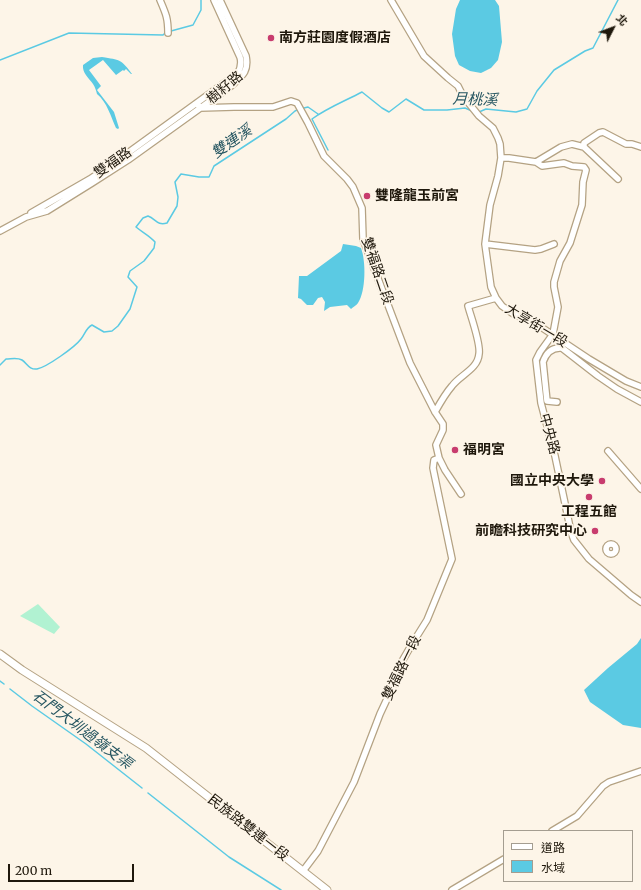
<!DOCTYPE html>
<meta charset="utf-8">
<style>
body{margin:0}
#map{position:relative;width:641px;height:890px;overflow:hidden;background:#fdf5e8;font-family:Merriweather,"Noto Sans TC",serif}
canvas{display:block}
.legend{position:absolute;left:503px;top:830px;width:130px;height:52px;box-sizing:border-box;background:#fdf5e8;border:1px solid #a49d90;margin:0;padding:5px 7px;list-style:none;font-size:12px;color:#1f180c}
.legend li{display:flex;align-items:center;gap:8px;height:20px}
.legend b{width:20px;border:1px solid #a49d90}
.north{position:absolute;left:593px;top:8px;width:40px;height:40px;-webkit-text-stroke:3px #fdf5e8;paint-order:stroke;rotate:48deg;font-size:11px;font-weight:700;line-height:16px;text-align:center;color:#1f180c}
.north::after{content:'';display:block;margin:auto;width:14px;height:18px;background:#1f180c;clip-path:polygon(50% 0,100% 100%,50% 72%,0 100%)}
.scale{position:absolute;left:8px;top:864px;width:126px;height:18px;box-sizing:border-box;border:2px solid #1f180c;border-top:0;padding-left:5px;font-size:12px;line-height:14px;white-space:nowrap;color:#1f180c;-webkit-text-stroke:3px #fdf5e8;paint-order:stroke}
</style>
<div id="map">
<canvas width="641" height="890"></canvas>
<ul class="legend">
<li><b style="height:5px;background:#fff"></b>道路</li>
<li><b style="height:11px;background:#5bcae3"></b>水域</li>
</ul>
<div class="north">北</div>
<div class="scale">200 m</div>
</div>
<script>
const g = document.querySelector('canvas').getContext('2d');
g.lineJoin = 'round';
function paint(path, color) {
  g.fillStyle = color;
  g.fill(path, 'evenodd');
}
function stroke(path, color, width, dash) {
  g.strokeStyle = color;
  g.lineWidth = width;
  g.lineCap = dash ? 'butt' : 'round';
  g.setLineDash(dash || []);
  g.stroke(path);
}
function write(font, color, halo, rows, align = 'center') {
  g.font = font + ' Merriweather,"Noto Sans TC",serif';
  g.lineWidth = 3.5;
  g.setLineDash([]);
  g.textBaseline = 'middle';
  g.strokeStyle = halo;
  g.fillStyle = color;
  for (const [text, x, y, turn = 0] of rows) {
    g.save();
    g.translate(x, y);
    g.rotate((+turn || 0) * Math.PI / 180);
    g.textAlign = isNaN(turn) ? turn : align;
    if (halo) g.strokeText(text, 0, 0);
    g.fillText(text, 0, 0);
    g.restore();
  }
}
const green = new Path2D(`
 M 38,604 L 60,627 L 54,634 L 20,616 Z`);
const water = new Path2D(`
 M 460,0 L 495,0 L 499,6 L 502,42 L 498,60 L 491,68 L 481,73 L 470,71 L 459,65 L 455,56 L 452,34 L 456,9 Z
 M 102,57 C 120,60 121,59 132,74 L 131,74 L 126,69 L 124,71 L 123,70 L 116,75 L 103,60 L 89,70 L 101,86 L 97,90 L 114,112 L 119,128 L 118,129 L 116,128 C 111,117 107,102 97,94 C 96,90 95,87 93,84 C 89,78 82,73 83,65 L 93,58 Z
 M 343,244 L 356,246 L 361,248 C 366,261 366,291 358,303 C 357,305 353,307 351,309 L 347,305 L 330,307 L 324,311 L 325,302 L 322,297 L 318,298 L 313,305 L 307,305 L 301,299 L 298,298 L 299,276 L 307,276 L 341,251 Z
 M 641,638 L 641,728 L 623,725 L 590,702 L 584,690 L 608,668 L 637,644 Z`);
const stream = new Path2D(`
 M 171,31 L 193,25 L 201,10 L 201,0
 M 0,60 L 69,33 L 163,35 L 164,34
 M 304,108 L 308,107 L 318,114
 M 479,112 L 486,109 L 516,112 L 527,109 L 537,91 L 554,70 L 585,51 L 593,48 L 618,0
 M 328,150 L 312,119 C 327,108 345,101 362,92 L 382,108 L 389,112 L 406,99 L 424,110 L 447,110 L 465,108 L 472,111
 M 0,365 L 6,359 C 11,359 17,357 22,360 C 27,363 29,370 37,369 C 47,367 75,347 81,339 C 85,334 86,328 92,325 L 104,332 L 112,331 L 118,326 L 130,309 L 137,287 L 128,277 L 130,271 L 144,261 L 151,252 L 154,248 L 155,242 C 150,236 142,232 136,227 L 143,218 L 148,216 C 156,219 157,226 167,223 L 177,206 L 178,197 L 175,182 L 181,174 L 199,177 L 209,177 L 214,166 L 286,119 L 295,111 L 297,110
 M 0,681 L 4,684
 M 10,689 L 32,706 L 86,744 L 142,788
 M 148,793 L 229,857 L 281,890`);
const minor = new Path2D(`
 M 160,0 C 166,14 168,18 168,33
 M 391,0 L 424,56 L 448,78 L 458,86 L 463,96 L 479,116 L 493,128 L 498,138 L 500,144 L 501,158 L 498,176 L 490,205 L 485,244 L 491,287 L 496,298 L 502,306 L 512,313 L 538,325 L 589,359 L 626,381 L 641,387
 M 197,103 L 200,108 L 234,107 L 273,107 L 291,101 L 297,103 L 308,123 L 324,156 L 347,179 L 353,187 L 362,208 L 363,239 L 410,363 L 435,412 L 443,424 L 443,430 L 436,445 L 439,458 L 445,470 L 461,494
 M 584,147 L 584,143 L 599,133 L 603,132 L 626,144 L 632,144 L 641,147
 M 501,158 L 509,158 L 536,162 L 561,147 L 572,144 L 584,147 L 618,179
 M 536,162 L 542,166 L 564,163 L 572,166 L 584,167 L 586,170 L 583,182 L 582,205 L 570,243 L 560,261 L 554,282 L 554,287 L 558,307 L 553,334 L 540,352 L 536,360 L 541,403 L 555,456 L 571,532 L 574,540 L 589,559 L 631,595 L 641,602
 M 31,213 L 90,179 L 125,155 L 238,73 C 241,67 242,63 240,57 L 214,0
 M 0,231 L 26,217 L 47,211 L 92,183 L 128,160 L 231,86 C 242,76 249,72 246,56 L 220,0
 M 485,244 L 535,250 L 541,249 L 554,244
 M 557,402 L 547,401 L 543,362 C 546,353 552,347 562,348 L 598,376 L 617,389 L 641,402
 M 435,412 C 440,403 445,394 452,386 C 460,375 478,369 479,354 C 481,344 471,317 468,306 L 496,298
 M 608,451 L 641,489
 M606 549a5 5 0 1 1 10 0a5 5 0 1 1-10 0Z
 M 552,831 L 577,816 L 603,786 L 609,782 L 641,771
 M 303,871 L 318,851 L 354,782 L 380,714 L 394,684 L 401,663 L 412,644 L 427,620 L 452,559 L 433,468 L 434,460 L 439,458
 M 452,890 L 504,859`);
const major = new Path2D(`
 M 0,654 L 22,670 L 146,748 L 327,890`);
const markers = [
 [271,38,4,"#c83c6e"],
 [367,196,4,"#c83c6e"],
 [455,450,4,"#c83c6e"],
 [602,481,4,"#c83c6e"],
 [589,497,4,"#c83c6e"],
 [595,531,4,"#c83c6e"]
];
const poiNames = [
 ["南方莊園度假酒店",279,38],
 ["雙隆龍玉前宮",375,196],
 ["福明宮",463,450],
 ["國立中央大學",594,481,"right"],
 ["工程五館",589,512,"center"],
 ["前瞻科技研究中心",587,531,"right"]
];
const streetNames = [
 ["樹籽路",225,88,-40],
 ["雙福路",113,163,-35],
 ["雙福路二段",377,271,71],
 ["大享街一段",536,326,31],
 ["中央路",549,434,75],
 ["雙福路一段",402,668,-64],
 ["民族路雙連一段",248,828,38]
];
const waterNames = [
 ["月桃溪",475,100,2],
 ["雙連溪",232,142,-35],
 ["石門大圳過嶺支渠",82,730,37]
];
paint(green, '#b1f2d2');
paint(water, '#5bcae3');
stroke(stream, '#5bcae3', 1.5);
stroke(minor, '#b4a283', 8);
stroke(major, '#b4a283', 9);
stroke(minor, '#fff', 5.5);
stroke(major, '#fff', 7);
for (const [x, y, r, color] of markers) {
  const dot = new Path2D();
  dot.arc(x, y, r, 0, 2 * Math.PI);
  g.fillStyle = color;
  g.fill(dot);
  stroke(dot, '#fdf5e8', 1.5);
}
write('bold 14px', '#1f180c', '#fdf5e8', poiNames, 'left');
write('14px', '#1f180c', '#fdf5e8', streetNames);
write('italic 15px', '#265661', '#fdf5e8', waterNames);
</script>
